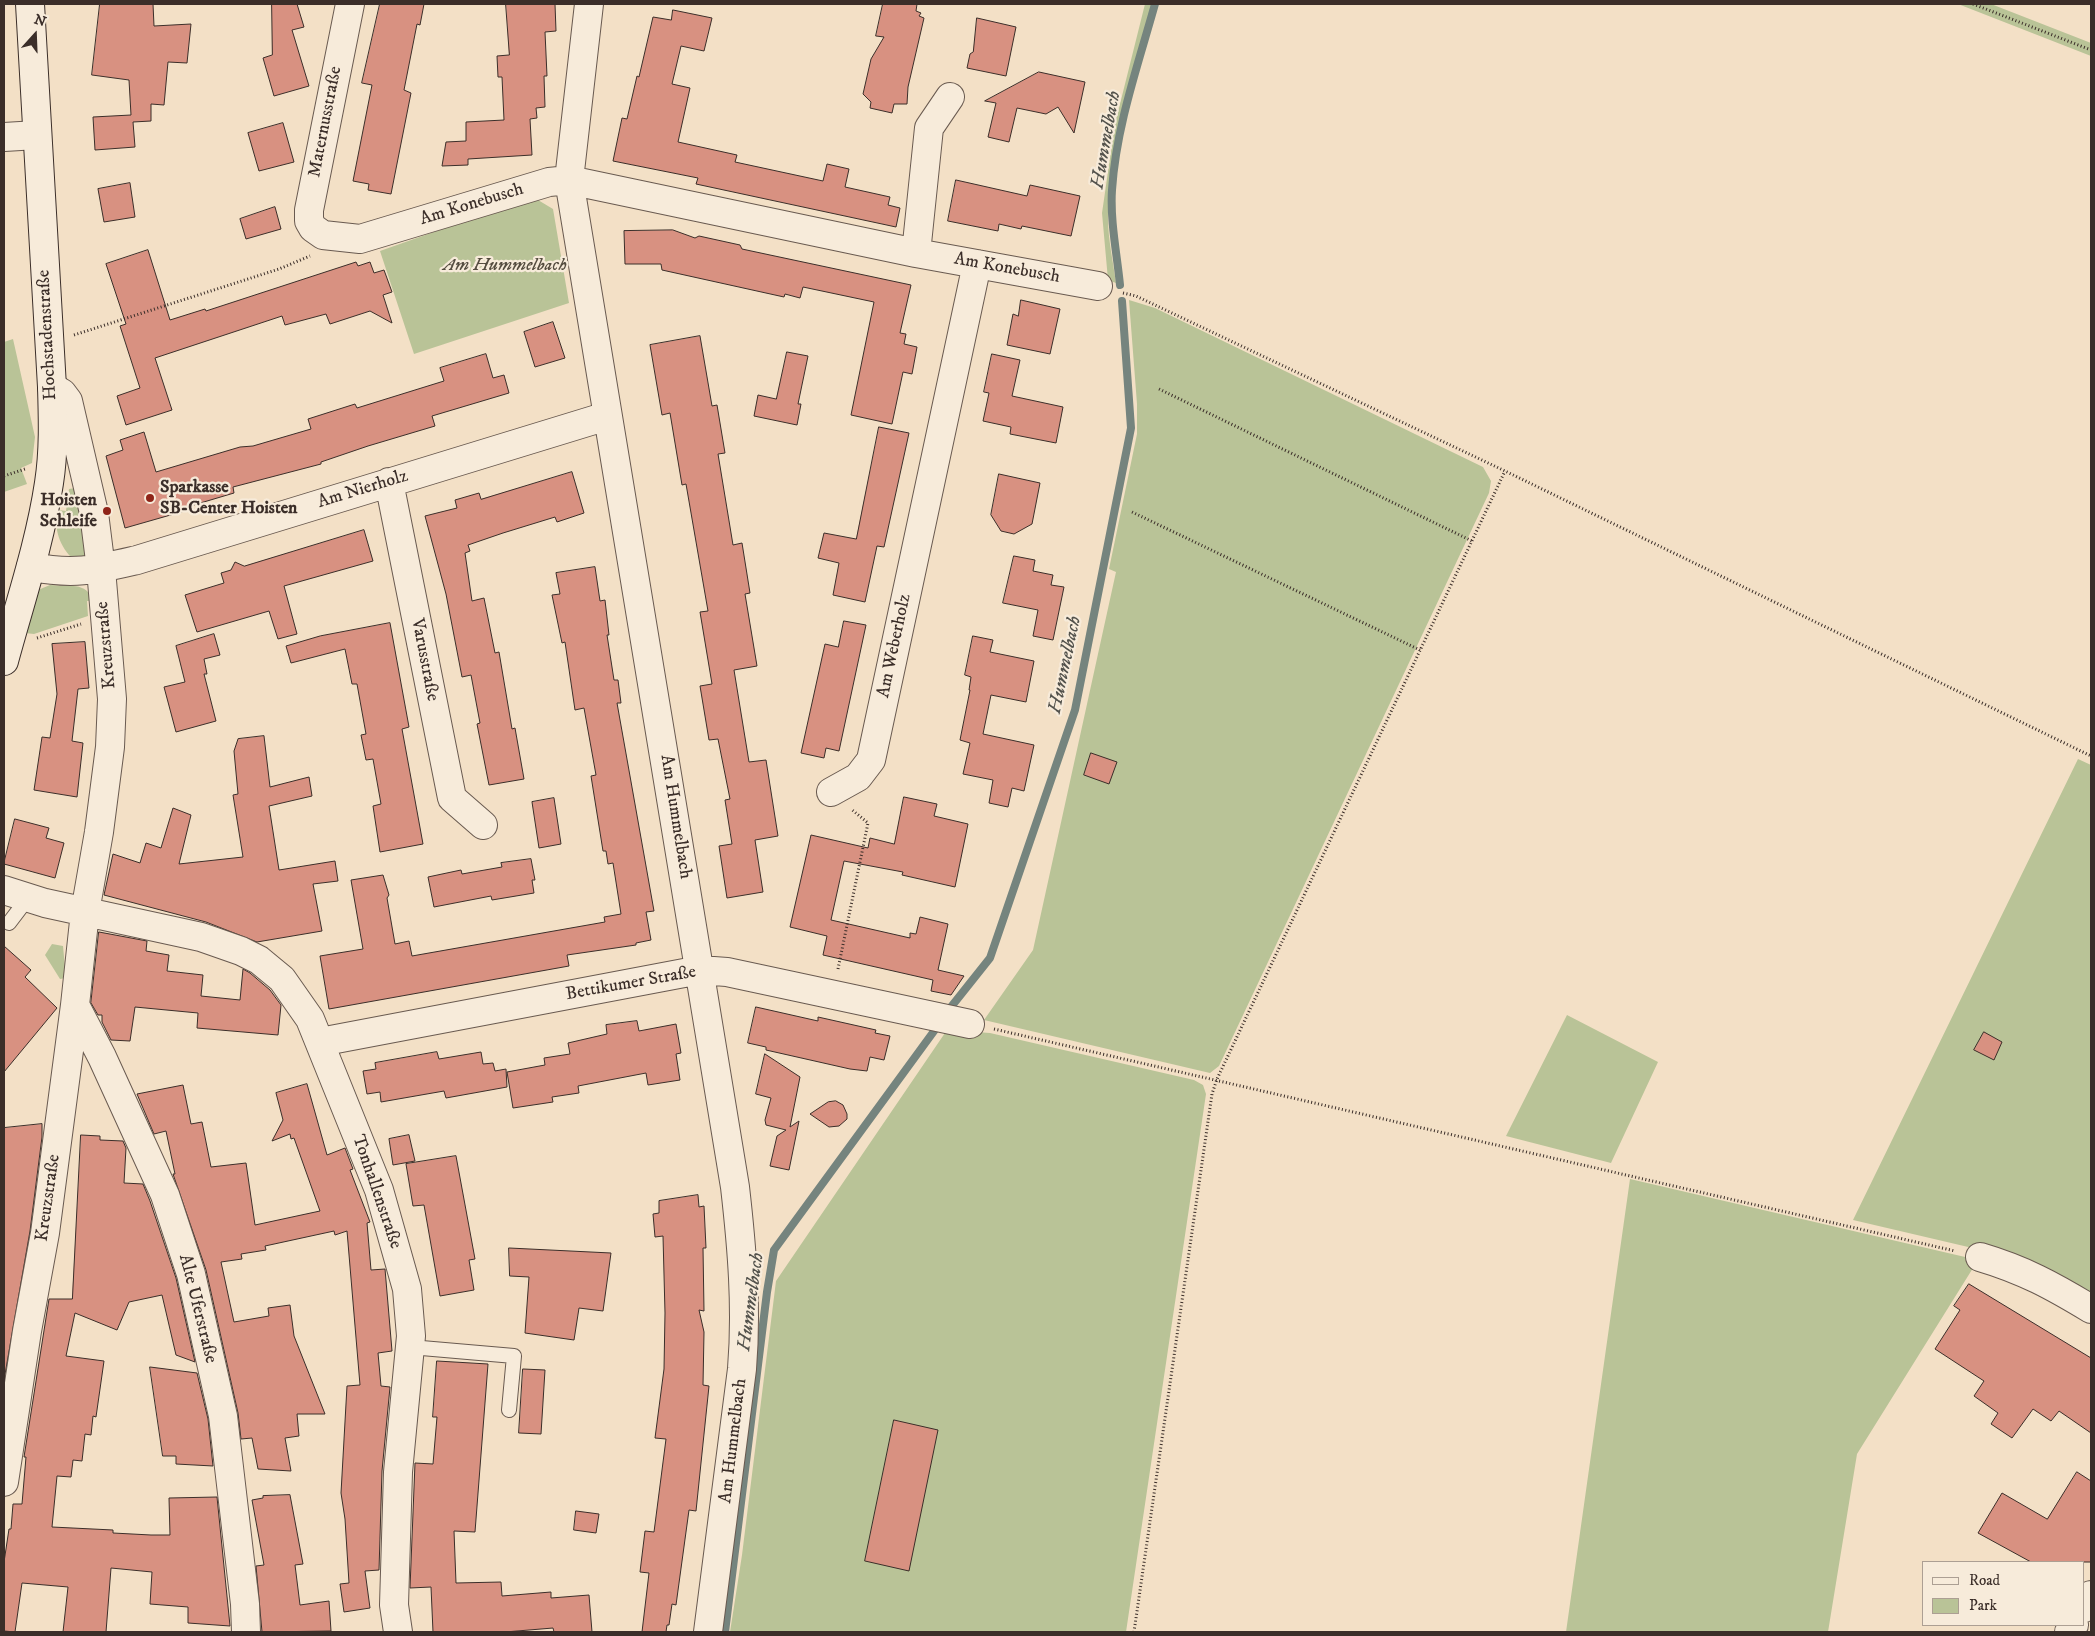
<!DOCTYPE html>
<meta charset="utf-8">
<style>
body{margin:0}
#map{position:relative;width:2095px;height:1636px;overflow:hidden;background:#f3e0c6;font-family:"IM FELL DW Pica",serif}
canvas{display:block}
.frame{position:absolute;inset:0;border:5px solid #3b2e29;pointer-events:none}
.legend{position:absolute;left:1922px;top:1561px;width:162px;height:65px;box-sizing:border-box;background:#f7ebda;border:1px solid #ac9f93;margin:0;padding:6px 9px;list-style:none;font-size:15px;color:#3b2e29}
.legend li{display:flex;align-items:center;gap:10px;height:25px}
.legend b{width:25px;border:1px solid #ac9f93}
.north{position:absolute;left:10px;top:10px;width:50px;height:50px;-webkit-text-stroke:4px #f7ebda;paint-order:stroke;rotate:20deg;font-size:14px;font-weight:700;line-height:20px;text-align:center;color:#3b2e29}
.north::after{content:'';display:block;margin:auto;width:18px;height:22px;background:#3b2e29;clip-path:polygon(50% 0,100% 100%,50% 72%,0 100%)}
</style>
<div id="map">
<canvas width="2095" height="1636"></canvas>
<div class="frame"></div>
<ul class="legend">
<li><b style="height:6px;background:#f7ebda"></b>Road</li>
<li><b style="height:14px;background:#b9c397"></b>Park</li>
</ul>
<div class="north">N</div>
</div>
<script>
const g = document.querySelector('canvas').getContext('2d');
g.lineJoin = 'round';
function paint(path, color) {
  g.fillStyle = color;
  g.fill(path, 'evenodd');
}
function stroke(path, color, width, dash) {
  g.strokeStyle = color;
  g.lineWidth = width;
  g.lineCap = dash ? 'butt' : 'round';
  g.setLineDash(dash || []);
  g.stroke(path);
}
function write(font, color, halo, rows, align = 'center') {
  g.font = font + ' "IM FELL DW Pica",serif';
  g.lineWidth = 4.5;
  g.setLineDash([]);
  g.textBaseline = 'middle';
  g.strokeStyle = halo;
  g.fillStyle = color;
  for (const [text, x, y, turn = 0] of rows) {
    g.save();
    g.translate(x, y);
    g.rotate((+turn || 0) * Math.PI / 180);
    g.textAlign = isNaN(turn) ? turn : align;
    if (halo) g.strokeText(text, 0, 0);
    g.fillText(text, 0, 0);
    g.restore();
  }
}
const green = new Path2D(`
 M 1145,4 L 1152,4 C 1133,74 1109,145 1108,218 C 1108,239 1113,261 1116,283 L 1108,280 L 1102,213 L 1115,124 Z
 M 1958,4 L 1991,4 L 2091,43 L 2091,56 Z
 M 533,197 L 553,209 L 569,303 L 414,354 L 380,251 Z
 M 1129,300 L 1155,308 L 1483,467 L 1491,481 L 1489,493 L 1219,1066 L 1210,1073 L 984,1020 L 1033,950 L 1116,572 L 1109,569 L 1137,434 L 1137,404 Z
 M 13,339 L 35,437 L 32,463 L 21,468 L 27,484 L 4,492 L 4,342 Z
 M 82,487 L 95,562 L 74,560 C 60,547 53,529 58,510 L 66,511 L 69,489 Z
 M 50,585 C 70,587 85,581 94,601 L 87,601 L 88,616 L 34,634 L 25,633 L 38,590 Z
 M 2078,759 L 2091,765 L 2091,1299 L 2028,1261 L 1853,1220 Z
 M 52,944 L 63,946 L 66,978 L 60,979 L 45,955 Z
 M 1567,1015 L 1658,1062 L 1611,1163 L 1506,1136 Z
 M 947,1030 L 990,1033 L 1194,1080 L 1203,1085 L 1206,1094 L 1126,1632 L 730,1632 L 742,1555 L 776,1281 Z
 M 1630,1179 L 1978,1260 L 1857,1454 L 1828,1632 L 1566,1632 Z`);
const stream = new Path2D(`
 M 1120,285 C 1117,254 1110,221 1112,190 C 1116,127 1138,65 1155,4
 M 947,1012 L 990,958 L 1075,710 L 1131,428 L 1122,301
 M 725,1632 L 767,1292 L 774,1250 L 937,1027`);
const building = new Path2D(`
 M 100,4 L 153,4 L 154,26 L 191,24 L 187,63 L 168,62 L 164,105 L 151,104 L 151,121 L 133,122 L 135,147 L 95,150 L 93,117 L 131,115 L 129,80 L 92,75 Z
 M 272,4 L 297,4 L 304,27 L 292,30 L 309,86 L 274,96 L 263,58 L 272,55 Z
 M 380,4 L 424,4 L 420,25 L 417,24 L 404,90 L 411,93 L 391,194 L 368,190 L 369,184 L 353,181 L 372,85 L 362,83 Z
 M 506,4 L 555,4 L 556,31 L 545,32 L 547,76 L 544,76 L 545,107 L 536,108 L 537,118 L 530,119 L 532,155 L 468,159 L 468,165 L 442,166 L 446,142 L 466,141 L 466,122 L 504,120 L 502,77 L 498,77 L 497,56 L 509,55 Z
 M 883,4 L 917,4 L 916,11 L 921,13 L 919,16 L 924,18 L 908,87 L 907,104 L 894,104 L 892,113 L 870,108 L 871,102 L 863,94 L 871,59 L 884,37 L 876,36 Z
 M 673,10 L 712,18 L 704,51 L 681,46 L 672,84 L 690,88 L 678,142 L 737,155 L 735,162 L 823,181 L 827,164 L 849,169 L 845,187 L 890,197 L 888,205 L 900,208 L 896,227 L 696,184 L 698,178 L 613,161 L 622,118 L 627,119 L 637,76 L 639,77 L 653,17 L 671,20 Z
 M 977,18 L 1016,27 L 1006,76 L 967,68 L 970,54 L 973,52 Z
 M 1039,72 L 1085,82 L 1074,133 L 1058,107 L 1046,114 L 1017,108 L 1009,142 L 988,137 L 996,103 L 985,101 Z
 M 283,123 L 294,162 L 259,171 L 248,133 Z
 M 956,180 L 1027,196 L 1030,185 L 1080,196 L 1071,236 L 1022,226 L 1021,229 L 999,224 L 998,231 L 948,221 Z
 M 130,183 L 135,217 L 104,222 L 98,189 Z
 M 275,207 L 281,229 L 246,239 L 240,219 Z
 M 673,230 L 695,238 L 699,236 L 740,245 L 742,249 L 770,255 L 911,285 L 900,333 L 906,334 L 904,344 L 917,347 L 912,374 L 903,372 L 892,424 L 851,415 L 874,302 L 803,287 L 800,298 L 785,294 L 784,297 L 662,270 L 661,264 L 625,264 L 624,231 Z
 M 148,250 L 170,320 L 205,309 L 206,311 L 356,262 L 358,266 L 370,262 L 374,273 L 384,270 L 392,292 L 383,295 L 392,323 L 370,311 L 330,324 L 326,314 L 285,325 L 282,316 L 155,358 L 172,410 L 126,425 L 117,396 L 140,388 L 120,326 L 126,324 L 106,264 Z
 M 1021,300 L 1060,309 L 1050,354 L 1007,345 L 1013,314 L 1018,316 Z
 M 553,322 L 565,358 L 535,367 L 524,332 Z
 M 700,336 L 712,406 L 717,405 L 725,453 L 718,454 L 733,545 L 742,543 L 750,593 L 745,594 L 757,666 L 734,670 L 749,762 L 766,760 L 778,836 L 755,840 L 763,892 L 727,898 L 719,846 L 732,844 L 725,800 L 730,799 L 718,739 L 709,740 L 700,686 L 712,684 L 700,612 L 708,611 L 686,484 L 682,485 L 670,413 L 662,415 L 650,345 Z
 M 787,352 L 808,356 L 798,404 L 801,404 L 797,425 L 754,416 L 758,395 L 776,399 Z
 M 486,354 L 493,378 L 504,375 L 509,393 L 432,416 L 435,426 L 368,446 L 321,462 L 321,464 L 233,487 L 234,493 L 187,507 L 188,510 L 125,528 L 106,456 L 123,450 L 120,440 L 144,432 L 156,472 L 240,447 L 253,446 L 311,429 L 308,419 L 355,404 L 357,408 L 444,381 L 440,368 Z
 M 992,354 L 1020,360 L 1012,396 L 1063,407 L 1056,443 L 1010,434 L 1011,427 L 983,421 L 989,393 L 984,392 Z
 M 879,427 L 909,433 L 884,547 L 877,546 L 865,602 L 833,595 L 839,563 L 818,558 L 824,533 L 856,539 Z
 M 572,472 L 584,513 L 557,522 L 555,517 L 503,533 L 468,545 L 470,551 L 465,553 L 472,601 L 484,598 L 495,653 L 499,652 L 512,729 L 515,728 L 524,779 L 489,785 L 477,724 L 480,723 L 471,675 L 462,677 L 446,594 L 425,516 L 457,508 L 455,500 L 479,493 L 481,499 Z
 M 999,474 L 1040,483 L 1032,524 L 1014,534 L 1001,531 L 991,515 Z
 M 364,530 L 373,561 L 284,586 L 297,634 L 278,639 L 269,611 L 197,632 L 185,595 L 224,583 L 221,573 L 231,570 L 235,562 L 244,566 Z
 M 1014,556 L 1035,560 L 1033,571 L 1053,575 L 1051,585 L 1064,587 L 1053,640 L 1033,636 L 1038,610 L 1003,603 Z
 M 595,567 L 600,601 L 605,600 L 609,635 L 607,635 L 614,680 L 618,680 L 621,703 L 617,703 L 654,911 L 646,912 L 651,940 L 636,943 L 636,945 L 567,955 L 569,966 L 329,1009 L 320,956 L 363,949 L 351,880 L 383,875 L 389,895 L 387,898 L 395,944 L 409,941 L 412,956 L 605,922 L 604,917 L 621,914 L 613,863 L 608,864 L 606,851 L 603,851 L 591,776 L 596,775 L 584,708 L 575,710 L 565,642 L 562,643 L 552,595 L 560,594 L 556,573 Z
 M 844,621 L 866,625 L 839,751 L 826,748 L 824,758 L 801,753 L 825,644 L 838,647 Z
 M 390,623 L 409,727 L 402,729 L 423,844 L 380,852 L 373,806 L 381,804 L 373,759 L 366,760 L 361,735 L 366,734 L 357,684 L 352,684 L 345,649 L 291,663 L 286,646 L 320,636 Z
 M 214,634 L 220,655 L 204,659 L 207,674 L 204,674 L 216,721 L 176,732 L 164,687 L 185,682 L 176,646 Z
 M 973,636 L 993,640 L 990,652 L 1034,661 L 1026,702 L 991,695 L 983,734 L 1034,745 L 1024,791 L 1012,788 L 1008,807 L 989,803 L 993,780 L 963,774 L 970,743 L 960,740 L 970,690 L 969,690 L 971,677 L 965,675 Z
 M 85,642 L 89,688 L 78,689 L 72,741 L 83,743 L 77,797 L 34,790 L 42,737 L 50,738 L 57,694 L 52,644 Z
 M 264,736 L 270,787 L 309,777 L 312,796 L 269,806 L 279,870 L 335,861 L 338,881 L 313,884 L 322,931 L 257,942 L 206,922 L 104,895 L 113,854 L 140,863 L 146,843 L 161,848 L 173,808 L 191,815 L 179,864 L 243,857 L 233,795 L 238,794 L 234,751 L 238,739 Z
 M 1091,753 L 1117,762 L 1109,784 L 1084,775 Z
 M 904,797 L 937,804 L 934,816 L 968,824 L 955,887 L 902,875 L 903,872 L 844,861 L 831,920 L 910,938 L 910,933 L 916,934 L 920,917 L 948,924 L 938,970 L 964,976 L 951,995 L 931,991 L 933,980 L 823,955 L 827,936 L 790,927 L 811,835 L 868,848 L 870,838 L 894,844 Z
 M 554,798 L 561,844 L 539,848 L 532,802 Z
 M 15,819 L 49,828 L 46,838 L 64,843 L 55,878 L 4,864 Z
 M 531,859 L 535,880 L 532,880 L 534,893 L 492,900 L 491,896 L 434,907 L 428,877 L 461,870 L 462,874 L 502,867 L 501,863 Z
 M 99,932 L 147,941 L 146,951 L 169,955 L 167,971 L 203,975 L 201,996 L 240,1000 L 243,969 L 250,973 L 270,990 L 281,1005 L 278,1035 L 197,1028 L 198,1013 L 135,1007 L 130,1041 L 111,1040 L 102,1022 L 102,1015 L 98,1015 L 91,1003 Z
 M 4,946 L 31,970 L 25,977 L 57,1008 L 4,1072 Z
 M 756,1007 L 818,1021 L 818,1017 L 876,1030 L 875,1033 L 890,1036 L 884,1060 L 870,1057 L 867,1071 L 850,1069 L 766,1050 L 766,1047 L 748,1043 Z
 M 637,1021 L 639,1031 L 676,1024 L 681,1053 L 676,1054 L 680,1080 L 648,1085 L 646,1073 L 578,1086 L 579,1093 L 552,1097 L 553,1102 L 513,1108 L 507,1072 L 545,1065 L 544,1058 L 570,1054 L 568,1043 L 607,1034 L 606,1025 Z
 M 1984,1032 L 2002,1042 L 1994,1060 L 1974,1050 Z
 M 437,1052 L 439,1059 L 481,1052 L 483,1064 L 493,1063 L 495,1071 L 506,1069 L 507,1087 L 446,1098 L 444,1091 L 381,1102 L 380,1092 L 367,1094 L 363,1071 L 376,1069 L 375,1063 Z
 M 765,1054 L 800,1077 L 790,1127 L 799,1121 L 789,1170 L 770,1166 L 777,1136 L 786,1130 L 766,1125 L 765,1120 L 771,1098 L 756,1094 Z
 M 307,1084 L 327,1155 L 345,1148 L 353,1169 L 350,1170 L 370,1222 L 367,1223 L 371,1270 L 385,1269 L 392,1351 L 378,1353 L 381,1386 L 390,1387 L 382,1471 L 379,1570 L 365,1571 L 370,1608 L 344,1612 L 340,1584 L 349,1583 L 345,1519 L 341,1493 L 347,1386 L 360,1385 L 347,1231 L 335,1235 L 334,1231 L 265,1246 L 266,1250 L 241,1254 L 242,1259 L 221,1262 L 234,1322 L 269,1316 L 268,1308 L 290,1305 L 294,1336 L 325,1414 L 297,1414 L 299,1436 L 285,1438 L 291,1471 L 258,1469 L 252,1438 L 241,1439 L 238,1413 L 206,1270 L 173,1174 L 175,1174 L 166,1131 L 154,1134 L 137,1094 L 183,1085 L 191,1124 L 202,1122 L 211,1167 L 246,1163 L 255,1225 L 320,1211 L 294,1138 L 291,1139 L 290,1134 L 272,1141 L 283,1120 L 276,1093 Z
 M 836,1101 L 843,1105 L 847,1114 L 847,1119 L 839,1126 L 829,1127 L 810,1114 L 828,1102 Z
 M 42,1124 L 42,1137 L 30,1231 L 4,1380 L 4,1128 Z
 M 81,1135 L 100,1136 L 100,1140 L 123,1141 L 126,1148 L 124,1183 L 143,1184 L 150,1201 L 176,1278 L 195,1362 L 176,1355 L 162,1295 L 129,1302 L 117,1330 L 75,1313 L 66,1356 L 104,1361 L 96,1417 L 93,1416 L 91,1435 L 85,1434 L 82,1461 L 73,1460 L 71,1477 L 57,1476 L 52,1527 L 113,1530 L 113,1533 L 151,1535 L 170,1535 L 169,1498 L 217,1497 L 230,1626 L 188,1623 L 188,1607 L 150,1604 L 152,1572 L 111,1568 L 106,1632 L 63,1632 L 68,1587 L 22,1583 L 15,1632 L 4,1631 L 4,1562 L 9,1529 L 11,1529 L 13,1504 L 22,1504 L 26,1457 L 24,1457 L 49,1299 L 72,1299 Z
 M 409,1135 L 415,1161 L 393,1165 L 389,1139 Z
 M 456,1156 L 475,1259 L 469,1260 L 474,1290 L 440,1296 L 424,1205 L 413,1206 L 406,1164 Z
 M 698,1195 L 699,1207 L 704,1206 L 706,1248 L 703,1248 L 704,1311 L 699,1310 L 704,1332 L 703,1385 L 709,1386 L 696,1511 L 689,1510 L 676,1605 L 672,1604 L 669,1625 L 667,1625 L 666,1632 L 642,1632 L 649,1573 L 640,1572 L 645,1531 L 654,1532 L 666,1439 L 655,1438 L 664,1369 L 665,1313 L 663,1236 L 655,1237 L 653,1214 L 659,1213 L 659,1201 Z
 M 509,1248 L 611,1253 L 603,1311 L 579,1308 L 574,1340 L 525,1333 L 529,1277 L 510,1276 Z
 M 1969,1284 L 2091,1358 L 2091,1433 L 2059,1411 L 2051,1421 L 2033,1409 L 2012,1438 L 1991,1424 L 1998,1413 L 1974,1396 L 1984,1381 L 1935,1349 L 1960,1310 L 1954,1306 Z
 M 437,1361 L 488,1364 L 475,1532 L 454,1531 L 456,1583 L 501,1582 L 502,1596 L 551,1592 L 551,1598 L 589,1595 L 592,1632 L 554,1632 L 553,1628 L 505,1632 L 433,1632 L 431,1587 L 410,1588 L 415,1463 L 433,1464 L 437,1417 L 433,1417 Z
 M 150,1367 L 197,1373 L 208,1419 L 213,1466 L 176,1464 L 176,1456 L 163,1456 Z
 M 523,1369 L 545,1370 L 541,1434 L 519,1433 Z
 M 894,1420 L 938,1430 L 909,1571 L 865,1561 Z
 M 2077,1472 L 2091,1481 L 2091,1562 L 2031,1562 L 1978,1533 L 2002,1493 L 2047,1519 Z
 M 290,1495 L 303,1564 L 295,1565 L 300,1605 L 329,1601 L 331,1631 L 262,1632 L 256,1566 L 264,1565 L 252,1500 L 263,1498 L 263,1496 Z
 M 576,1511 L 599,1514 L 596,1533 L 574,1530 Z`);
const path = new Path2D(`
 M 1973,4 L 2091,50
 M 1123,293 L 1136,296 L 1505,471 L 2091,756
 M 74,335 L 279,269 L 310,256
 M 1159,389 L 1472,541
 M 4,476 L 25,469
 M 1132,512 L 1420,650
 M 37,638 L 81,624
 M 838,969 L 868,823 L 851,809
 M 994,1029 L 1955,1251
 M 1134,1632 L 1212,1094 L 1217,1079 L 1505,471`);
const lane = new Path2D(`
 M 9,923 L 28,898
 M 410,1347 L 514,1356 L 509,1410`);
const street = new Path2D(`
 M 350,4 L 309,210 L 309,221 L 313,228 L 323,235 L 360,239 L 549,182 L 569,180 L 916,253 L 1098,286
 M 589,4 L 569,180 L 735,1187 C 742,1248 747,1308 742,1369 L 708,1632
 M 4,137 L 37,135
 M 916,253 L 929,128 L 950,97
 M 389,482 L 452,798 L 483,825
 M 31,567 C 75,575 94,570 137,560 L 607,416
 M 831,792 L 858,777 L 871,760 L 977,264
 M 4,890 L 45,903 L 201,937 L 241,951 L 259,960 L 282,979 L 310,1019 L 379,1190 L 407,1289 L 411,1336 L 398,1472 L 394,1605 L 398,1632
 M 75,1005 L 102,1057 L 165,1195 L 191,1274 L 223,1416 L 245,1604 L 246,1632
 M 320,1042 L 700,970 L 727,972 L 970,1024
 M 1980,1257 C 2024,1270 2053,1286 2091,1309
 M 4,1482 L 27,1331 L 45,1233 L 75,1005 L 85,912 L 99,832 L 110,747 L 112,699 L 101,569 L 94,513 L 68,401 L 62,393 L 52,387
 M 2084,1608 L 2091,1595
 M 2069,1632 L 2074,1625`);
const secondary = new Path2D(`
 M 4,661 C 20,602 40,543 49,483 C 54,451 53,419 52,387 L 30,4`);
const markers = [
 [150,498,5,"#8f2418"],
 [107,511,5,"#8f2418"]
];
const streetNames = [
 ["Maternusstraße",326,122,-79],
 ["Am Konebusch",472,205,-17],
 ["Am Konebusch",1007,269,10],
 ["Hochstadenstraße",48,335,-93],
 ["Am Nierholz",363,490,-17],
 ["Kreuzstraße",107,645,-95],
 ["Am Weberholz",895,646,-78],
 ["Varusstraße",424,660,79],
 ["Am Hummelbach",675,817,81],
 ["Bettikumer Straße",631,984,-10],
 ["Tonhallenstraße",376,1192,71],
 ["Kreuzstraße",49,1198,-82],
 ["Alte Uferstraße",197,1309,76],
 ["Am Hummelbach",734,1441,-83]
];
const parkNames = [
 ["Am Hummelbach",505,266]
];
const poiNames = [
 ["Sparkasse",160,488],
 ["SB-Center Hoisten",160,509],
 ["Hoisten",97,501,"right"],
 ["Schleife",97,522,"right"]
];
const waterNames = [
 ["Hummelbach",1107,140,-80],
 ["Hummelbach",1066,665,-78],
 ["Hummelbach",752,1302,-82]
];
paint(green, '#b9c397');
stroke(stream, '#75847e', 8);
paint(building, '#d89181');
stroke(building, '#3b2e29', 1);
stroke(lane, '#695a50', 16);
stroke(street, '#695a50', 30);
stroke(secondary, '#3b2e29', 30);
stroke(path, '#3b2e29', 3, [1, 2.5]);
stroke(lane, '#f7ebda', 14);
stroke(street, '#f7ebda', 28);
stroke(secondary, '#f7ebda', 28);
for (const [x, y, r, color] of markers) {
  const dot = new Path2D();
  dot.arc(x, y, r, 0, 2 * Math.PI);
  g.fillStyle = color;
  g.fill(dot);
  stroke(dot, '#f7ebda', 2);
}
write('18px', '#3b2e29', '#f7ebda', streetNames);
write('italic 18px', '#544c3f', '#f7ebda', parkNames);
write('bold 18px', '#3b2e29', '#f7ebda', poiNames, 'left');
write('italic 19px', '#53524c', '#f7ebda', waterNames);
</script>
